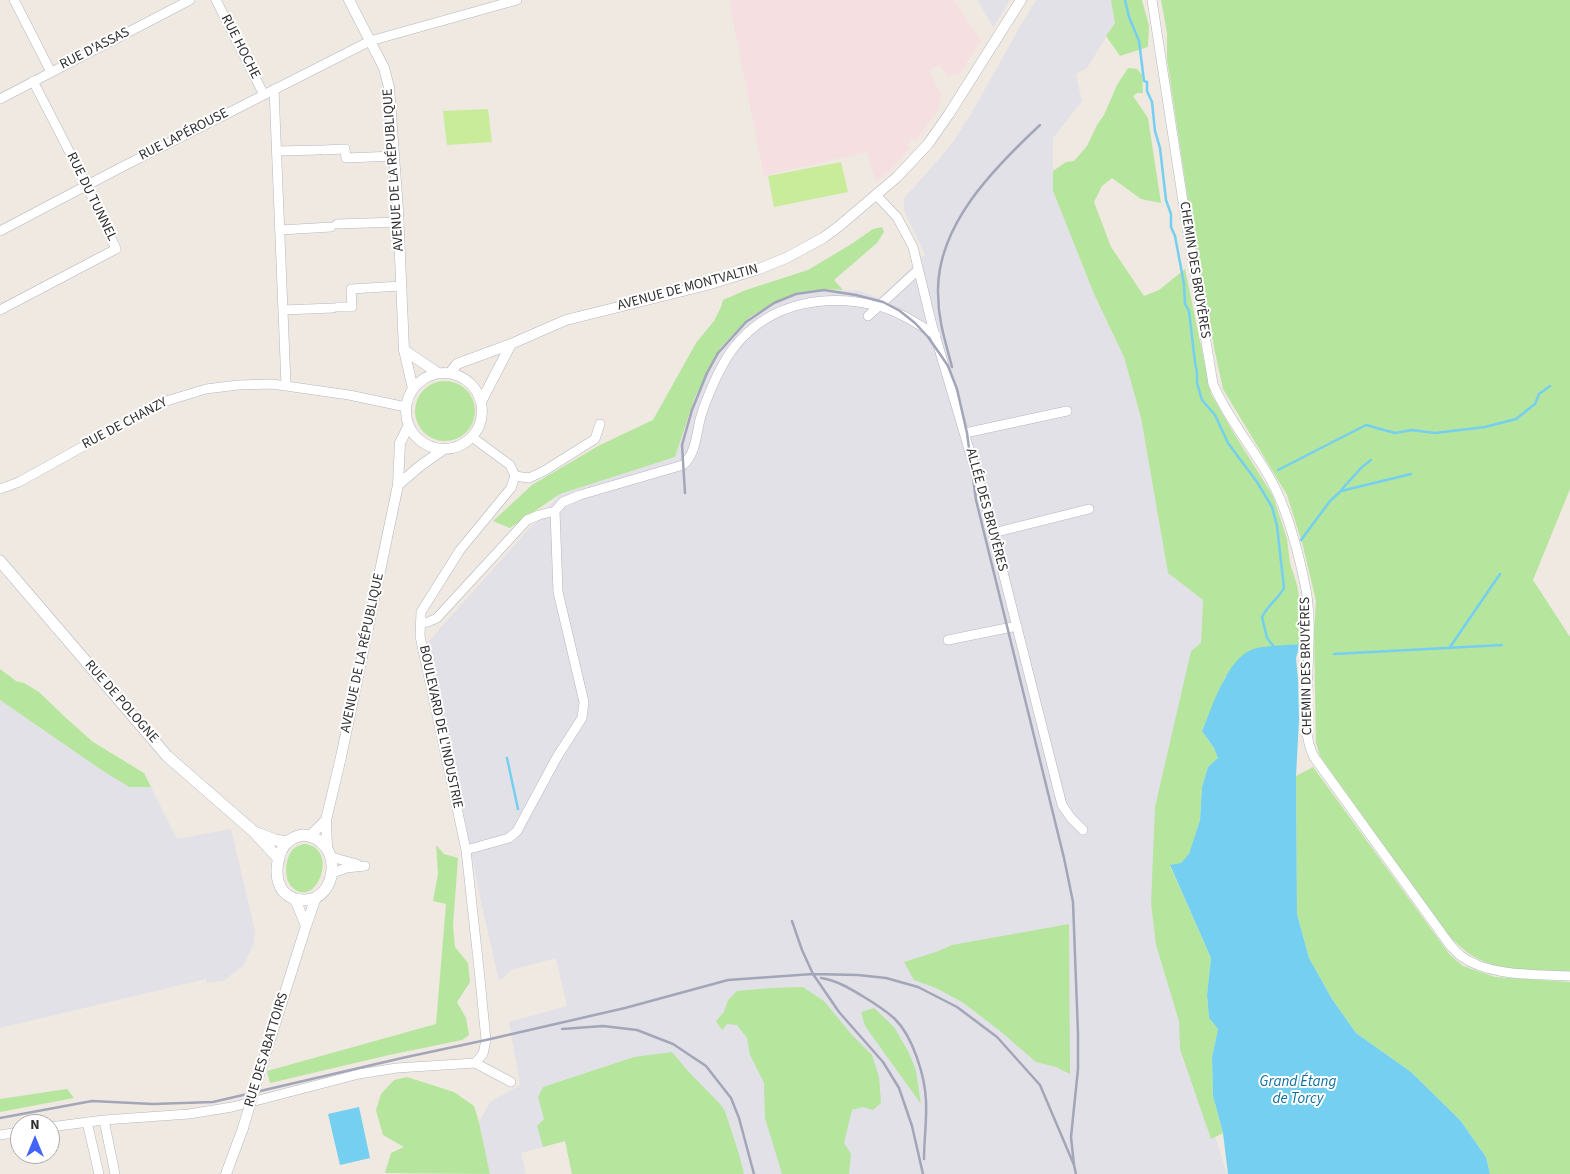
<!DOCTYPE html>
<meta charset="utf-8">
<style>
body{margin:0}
#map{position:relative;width:1570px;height:1174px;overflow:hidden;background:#efe9e1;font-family:"Source Sans 3",sans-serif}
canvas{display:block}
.north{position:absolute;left:10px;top:1114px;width:50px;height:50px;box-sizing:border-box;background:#fff;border:1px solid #ababab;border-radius:50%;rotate:0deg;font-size:14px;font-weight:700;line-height:20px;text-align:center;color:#2e2e2e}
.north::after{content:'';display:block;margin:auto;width:18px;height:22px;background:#4264fb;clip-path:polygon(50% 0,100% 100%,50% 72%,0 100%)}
</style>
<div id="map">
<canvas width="1570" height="1174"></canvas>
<div class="north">N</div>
</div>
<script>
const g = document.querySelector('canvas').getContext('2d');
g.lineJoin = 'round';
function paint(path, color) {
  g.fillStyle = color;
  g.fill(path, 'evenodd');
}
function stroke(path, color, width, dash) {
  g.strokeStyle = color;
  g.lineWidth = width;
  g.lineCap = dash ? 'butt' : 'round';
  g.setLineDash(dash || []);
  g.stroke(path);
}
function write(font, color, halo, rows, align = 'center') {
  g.font = font + ' "Source Sans 3",sans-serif';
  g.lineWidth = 4;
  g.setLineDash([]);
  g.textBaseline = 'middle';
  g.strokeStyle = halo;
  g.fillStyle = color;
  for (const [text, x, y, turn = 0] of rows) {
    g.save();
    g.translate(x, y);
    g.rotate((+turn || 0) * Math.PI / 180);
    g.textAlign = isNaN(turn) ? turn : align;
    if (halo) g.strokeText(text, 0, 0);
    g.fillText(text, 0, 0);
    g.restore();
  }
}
const industrial = new Path2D(`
 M 978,0 L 1010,0 L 993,28 Z
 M 1036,0 L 1111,0 L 1114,13 L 1115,23 L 1087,68 L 1076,74 L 1082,101 L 1053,138 L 1053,191 L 1094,294 L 1124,357 L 1141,418 L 1168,573 L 1203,600 L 1201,643 L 1191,651 L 1168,754 L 1151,904 L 1156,945 L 1227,1174 L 572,1174 L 565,1141 L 521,1153 L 526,1174 L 490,1174 L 479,1122 L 490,1102 L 520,1085 L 509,1022 L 567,1006 L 556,958 L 511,970 L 499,981 L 481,902 L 429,641 L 560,494 L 675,457 L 695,397 L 721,347 L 751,316 L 795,293 L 826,289 L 860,291 L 879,298 L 925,255 L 904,210 L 904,198 L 941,157 L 955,139 L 972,112 L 1022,23 Z
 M 0,700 L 100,769 L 129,787 L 151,787 L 177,839 L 231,829 L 255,931 L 254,943 L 243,966 L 223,981 L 207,983 L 206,979 L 0,1028 Z`);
const medical = new Path2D(`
 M 729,0 L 954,0 L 981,41 L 959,74 L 948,76 L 939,64 L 929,71 L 941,95 L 939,109 L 915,141 L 912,138 L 907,145 L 910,148 L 895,166 L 876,182 L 867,152 L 764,176 Z`);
const green = new Path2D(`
 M 1111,0 L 1142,0 L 1149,26 L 1148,47 L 1120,56 L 1106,36 L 1115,23 Z
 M 1161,0 L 1570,0 L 1570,489 L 1533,580 L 1570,637 L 1570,972 C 1541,972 1505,971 1478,959 C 1466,953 1455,942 1445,932 L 1320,756 L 1316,743 L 1314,631 L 1316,601 L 1303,546 L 1287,495 L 1223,389 L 1215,352 L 1194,240 L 1167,59 L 1167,33 Z
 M 1128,68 L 1137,69 L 1142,75 L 1143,93 L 1137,93 L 1133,96 L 1148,118 L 1161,203 L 1141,199 L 1112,178 L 1102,186 L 1094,202 L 1111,247 L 1144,296 L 1159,290 L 1185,269 L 1211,394 L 1230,427 L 1273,496 L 1287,539 L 1290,563 L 1297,585 L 1301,608 L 1300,644 L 1253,649 L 1225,677 L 1202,731 L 1214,748 L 1218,758 L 1208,767 L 1202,787 L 1200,820 L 1189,855 L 1181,863 L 1170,866 L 1211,958 L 1207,995 L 1209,1018 L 1218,1029 L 1212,1057 L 1213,1096 L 1223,1133 L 1211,1139 L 1180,1049 L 1179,1021 L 1156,945 L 1151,904 L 1155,807 L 1191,651 L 1201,643 L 1203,600 L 1168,573 L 1141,418 L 1124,357 L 1094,294 L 1053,191 L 1053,171 L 1066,162 L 1074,161 L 1087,146 L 1097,125 L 1104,115 L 1117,85 Z
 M 882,227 L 884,232 L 877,243 L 834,280 L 843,290 L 826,289 L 795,293 L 751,316 L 721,347 L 695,397 L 675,457 L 560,494 L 510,528 L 493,521 L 532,485 L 600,445 L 653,420 L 696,343 L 714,321 L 721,307 L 723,300 L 746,290 L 808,270 L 853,243 L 873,229 Z
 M415 411a30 30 0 1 1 60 0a30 30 0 1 1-60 0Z
 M 0,669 L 16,681 L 24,683 L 39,692 L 66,718 L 93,742 L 144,773 L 151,787 L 129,787 L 100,769 L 0,700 Z
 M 1313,767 L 1450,955 L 1463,966 L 1495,977 L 1570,982 L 1570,1174 L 1490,1174 L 1486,1157 L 1460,1120 L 1411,1072 L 1356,1033 L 1332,999 L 1309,958 L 1297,914 L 1296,776 Z
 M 304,844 C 341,847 316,913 291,886 C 284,878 285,860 291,852 C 294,847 299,845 304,844 Z
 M 436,845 L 444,854 L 458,858 L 453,926 L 455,947 L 468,963 L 470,982 L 457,1002 L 466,1018 L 469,1035 L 462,1040 L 389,1055 L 270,1083 L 267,1071 L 436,1024 L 446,904 L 433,901 L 438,874 Z
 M 1069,924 L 1070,1074 L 1056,1067 L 1036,1062 L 999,1030 L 962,1002 L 936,988 L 914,980 L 904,962 L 936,952 L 952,945 Z
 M 803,987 L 824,1001 L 852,1035 L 872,1055 L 879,1077 L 881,1103 L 873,1110 L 863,1107 L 852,1110 L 844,1143 L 851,1154 L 849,1174 L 782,1174 L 765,1118 L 764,1083 L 750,1055 L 747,1038 L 737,1025 L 727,1024 L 722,1030 L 716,1021 L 724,1012 L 728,1000 L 737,991 L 770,988 Z
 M 874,1008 L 894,1027 L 909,1053 L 916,1071 L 921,1104 L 865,1026 L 861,1012 Z
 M 672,1052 L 688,1071 L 721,1105 L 725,1111 L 739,1154 L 744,1174 L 572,1174 L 565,1141 L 543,1147 L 537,1126 L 544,1119 L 538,1097 L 543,1087 L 634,1057 Z
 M 407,1077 L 454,1092 L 474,1106 L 479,1122 L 490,1174 L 385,1173 L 391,1153 L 404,1147 L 383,1135 L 376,1110 L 381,1094 L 394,1080 Z
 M 67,1089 L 74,1098 L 0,1112 L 0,1099 Z`);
const pitch = new Path2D(`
 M 488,109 L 492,142 L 447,145 L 443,111 Z
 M 841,162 L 848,192 L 774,207 L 768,176 Z`);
const water = new Path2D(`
 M 1300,644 L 1296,658 L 1298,680 L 1299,719 L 1296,776 L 1297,914 L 1309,958 L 1332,999 L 1356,1033 L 1411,1072 L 1460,1120 L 1486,1157 L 1490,1174 L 1228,1174 L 1223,1133 L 1213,1096 L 1212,1057 L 1218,1029 L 1209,1018 L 1207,995 L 1211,958 L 1170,865 L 1181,863 L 1189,854 L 1200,820 L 1202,787 L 1208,767 L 1218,758 L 1214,748 L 1202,731 C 1212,708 1227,658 1253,649 C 1263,646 1288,645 1300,644 Z
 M 359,1107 L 370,1158 L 340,1165 L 328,1114 Z`);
const stream = new Path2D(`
 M 1125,0 L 1129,17 L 1139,41 L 1144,81 L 1147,82 L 1147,91 L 1152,102 L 1155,131 L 1160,148 L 1166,200 L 1171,214 L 1171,227 L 1175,236 L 1184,284 L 1185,304 L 1189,311 L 1195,362 L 1197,373 L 1197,383 L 1202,400 L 1215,415 L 1228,443 L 1257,482 L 1272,507 L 1277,526 L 1284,588 C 1278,599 1268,605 1262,617 L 1267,638 L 1275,648
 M 1278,470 L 1366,425 L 1395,433 L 1412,430 L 1435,433 L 1485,427 L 1516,419 L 1535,404 L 1539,394 L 1550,386
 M 1342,489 L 1362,467 L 1371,460
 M 1301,540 L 1330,501 L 1341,491 L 1411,474
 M 1450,647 L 1500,574
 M 1334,654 L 1502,645
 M 507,758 L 518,809`);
const minor = new Path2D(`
 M 14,0 L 51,72
 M 216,0 L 264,95
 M 1152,0 L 1184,208 L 1213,384 C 1228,419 1254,449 1272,482 C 1288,512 1297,547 1304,580 C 1313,617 1308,656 1307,694 C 1306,716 1304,737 1314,757 L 1450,945 C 1454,949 1457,953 1461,956 C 1489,977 1537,974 1570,976
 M 274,89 L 286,385
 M 0,99 L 190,0
 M 323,150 L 345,149 L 346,158 L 395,156
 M 277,151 L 319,150
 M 876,195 L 897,217 L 913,247 L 932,325 L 988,513 L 1062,805 L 1071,818 L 1083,830
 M 337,224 L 399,222
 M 280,230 L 331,227
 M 0,231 L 118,169 L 370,41 L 517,0
 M 338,307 L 352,307 L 351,289 L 401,286
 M 0,310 L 116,249 L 87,186 L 33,81
 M 283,310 L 333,308
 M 868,316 L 918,270
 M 965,433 L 1067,411
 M 472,437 L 510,465 L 515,476 L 511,488 L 460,550 L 421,612 L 420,636 L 466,850 L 479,969 L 486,1040 L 483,1054 L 475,1063
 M 515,476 L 529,478 L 544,471 L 595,439 L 600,424
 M 0,489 L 19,482 L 163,402 L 206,389 L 238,385 L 272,384 L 349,395 L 406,407
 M 993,533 L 1089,509
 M 420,623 L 428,622 L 437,618 L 527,520 L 539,515 L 555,511
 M 948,640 L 1017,626
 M 466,850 L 509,838 L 517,831 L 557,757 L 582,718 L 584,702 L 558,592 L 555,511 L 563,502 L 580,495 L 683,465 C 697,452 696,433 701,416 C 703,409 706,401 709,394 C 716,377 724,359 736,345 C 771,302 827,293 878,306 C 899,311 917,324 936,335
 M 331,857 L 357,864
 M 330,874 L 346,868 L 365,866
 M 104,1120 L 115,1174
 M 87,1122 L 99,1174
 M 50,1127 L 104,1120 L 189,1114 L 232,1107 L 359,1074 L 397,1068 L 475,1063 L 511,1082
 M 0,1135 L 20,1132`);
const tertiary = new Path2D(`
 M 349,0 L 384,68 L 389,87 L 398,210 L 404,350 L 413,389
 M 404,350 L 438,373
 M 450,373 L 457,364 L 511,344 L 566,320 L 707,285 L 759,269 L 786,258 L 823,238 L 838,227 L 897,177 L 928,144 L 949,114 L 1021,0
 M406 411a38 38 0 1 1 76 0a38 38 0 1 1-76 0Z
 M 481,402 L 511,344
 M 398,485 L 420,466 L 444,449
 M 310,836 L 326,820
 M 327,847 L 326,820 L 341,757 L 398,485 L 400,443 L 409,425
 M 295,899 L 306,926
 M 262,1065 L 306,926 L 316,897
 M 226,1174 L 243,1128`);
const secondary = new Path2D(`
 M 0,561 L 167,756 L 253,831 L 279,859
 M 257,833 L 275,840 L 287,842
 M 303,835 C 345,839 338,901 304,900 C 296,900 288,897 283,891 C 273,878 276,851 289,841 C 293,837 298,836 303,835 Z`);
const rail = new Path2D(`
 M 952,367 C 945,340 938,320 938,292 C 937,225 994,168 1040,125
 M 685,493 L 682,445 L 692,410 L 707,373 L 718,353 L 746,322 L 774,303 L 796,294 L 824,290 L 856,295 L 883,302 L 900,311 L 915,323 L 928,337 L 942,357 L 948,366 L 957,389 L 967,433 L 976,500 L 1064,858 L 1073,902 L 1078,1034 L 1078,1069 L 1071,1137 L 1074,1165
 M 792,921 L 802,950 L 813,974 L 839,1012 L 883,1062 L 899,1088 L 912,1126 L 923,1174
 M 821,978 C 836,980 851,989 864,997 C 874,1003 886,1011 895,1019 C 913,1037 925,1076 926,1101 C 927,1120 924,1140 924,1159
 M 562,1029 L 603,1026 L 637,1030 L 673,1044 L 706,1066 L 731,1098 L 739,1118 L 754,1174
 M 0,1118 L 92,1101 L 153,1104 L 213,1102 L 402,1058 L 486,1040 L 625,1008 L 728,980 L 813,974 L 858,975 L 886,978 L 918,987 L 957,1007 L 997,1037 L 1040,1085 L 1074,1165 L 1076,1174`);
const tertiaryBridge = new Path2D(`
 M 243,1128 L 262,1065`);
const streetNames = [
 ["RUE HOCHE",240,47,63],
 ["RUE D'ASSAS",95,49,-27],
 ["RUE LAPÉROUSE",184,135,-27],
 ["AVENUE DE LA RÉPUBLIQUE",394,170,-94],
 ["RUE DU TUNNEL",91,197,64],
 ["CHEMIN DES BRUYÈRES",1194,270,81],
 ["AVENUE DE MONTVALTIN",688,288,-15],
 ["RUE DE CHANZY",125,424,-28],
 ["ALLÉE DES BRUYÈRES",986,510,75],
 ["AVENUE DE LA RÉPUBLIQUE",363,653,-78],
 ["CHEMIN DES BRUYÈRES",1307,666,-91],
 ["RUE DE POLOGNE",121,702,49],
 ["BOULEVARD DE L'INDUSTRIE",440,727,78],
 ["RUE DES ABATTOIRS",267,1050,-73]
];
const waterNames = [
 ["Grand Étang",1298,1083],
 ["de Torcy",1298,1100]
];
paint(industrial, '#e3e1e8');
paint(medical, '#f5dfe0');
paint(green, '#b6e59e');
paint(pitch, '#c9ec9a');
paint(water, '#75cff0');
stroke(stream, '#75cff0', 2.5);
stroke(minor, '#b4b7c1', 10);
stroke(tertiary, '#b4b7c1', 11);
stroke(secondary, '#b4b7c1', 12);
stroke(minor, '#fff', 9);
stroke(tertiary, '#fff', 10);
stroke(secondary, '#fff', 11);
stroke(rail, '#a3a6b8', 2.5);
stroke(tertiaryBridge, '#b4b7c1', 11, []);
stroke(tertiaryBridge, '#fff', 10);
write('14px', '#2e2e2e', '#fff', streetNames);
write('italic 15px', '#0d6fa3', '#fff', waterNames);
</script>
